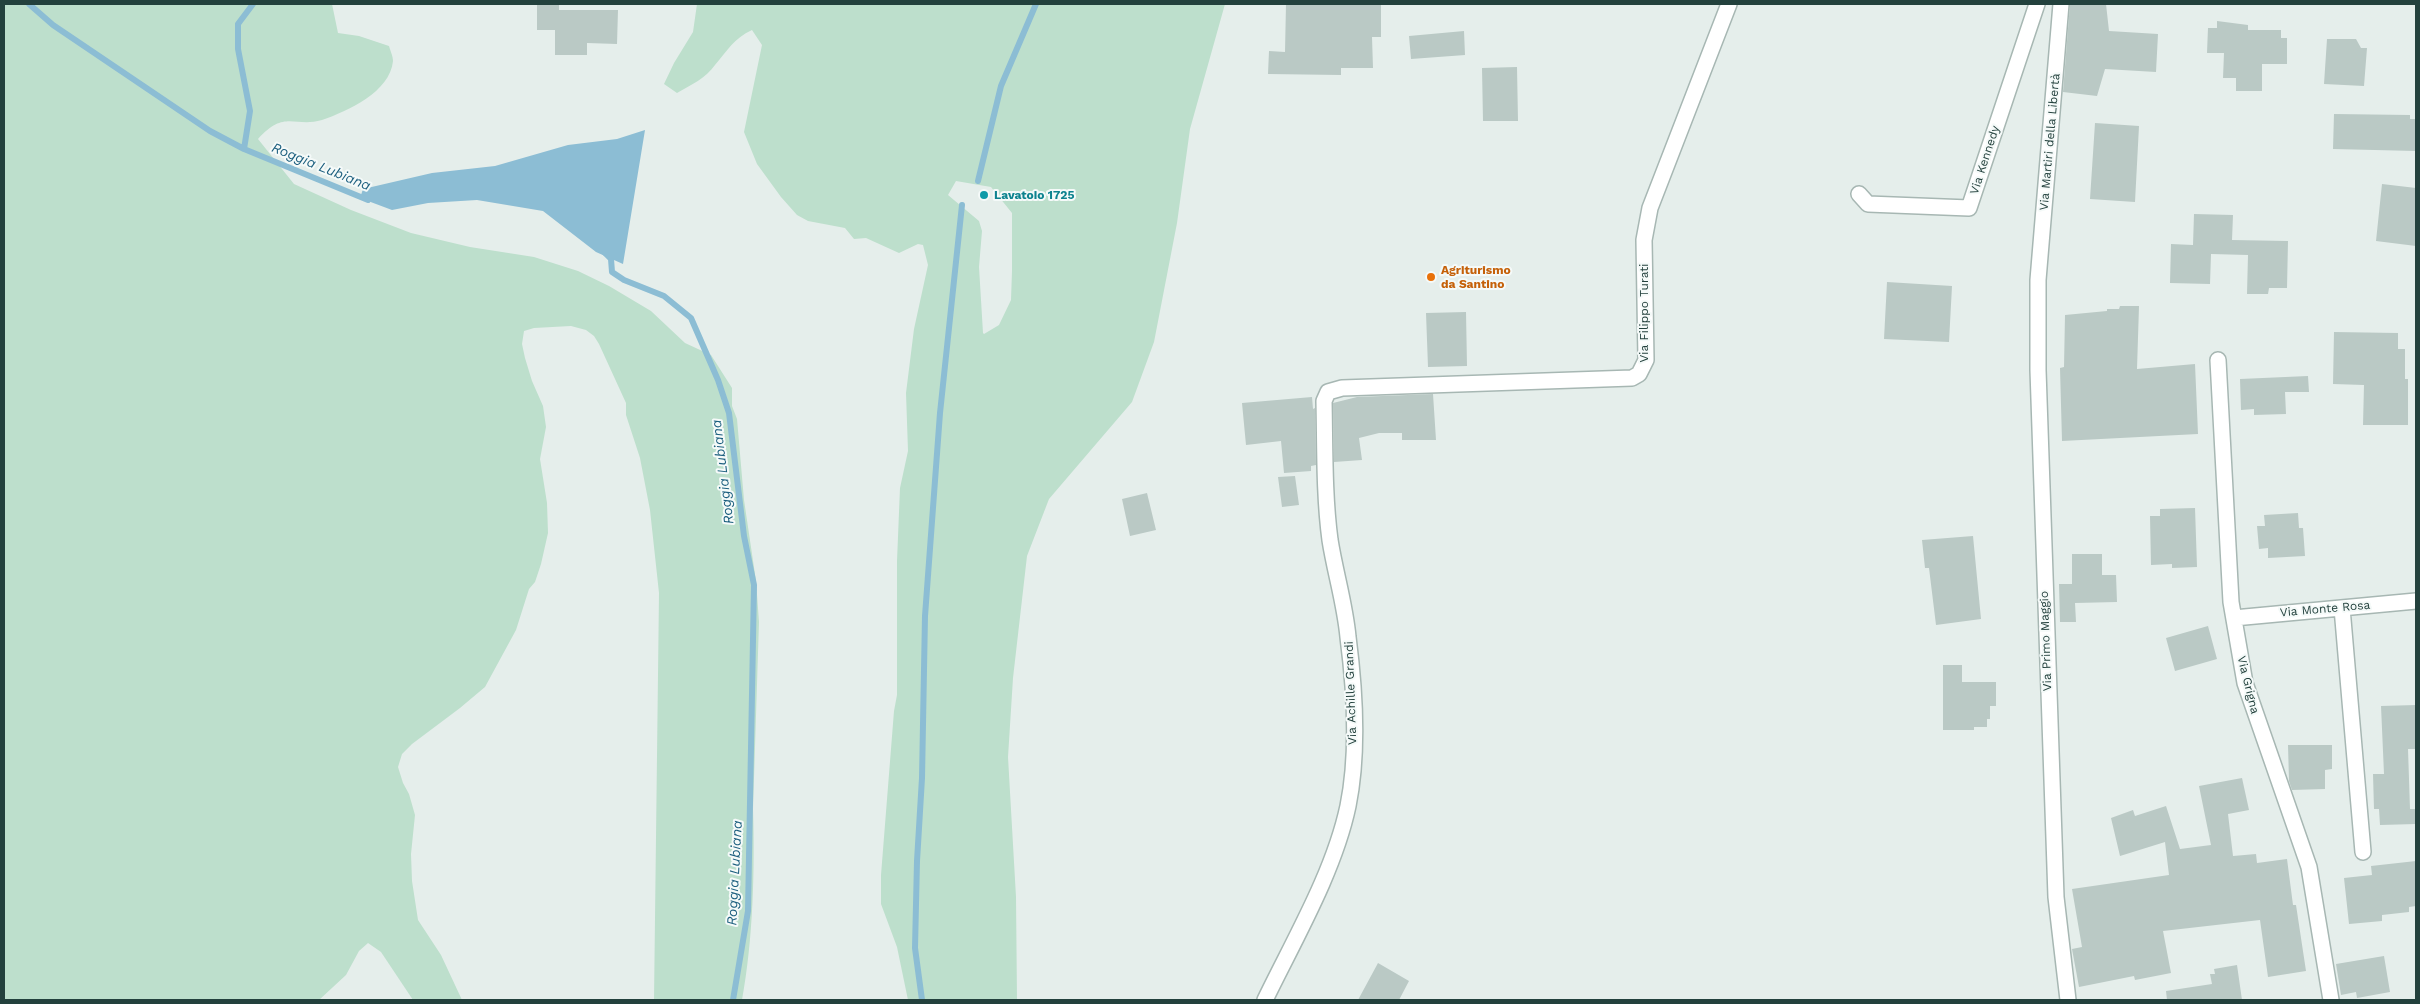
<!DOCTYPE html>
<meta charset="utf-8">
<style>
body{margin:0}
#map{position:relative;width:2420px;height:1004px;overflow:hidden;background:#e5eeeb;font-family:"Work Sans",sans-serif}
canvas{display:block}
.frame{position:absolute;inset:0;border:5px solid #23413d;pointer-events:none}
</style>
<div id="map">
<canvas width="2420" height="1004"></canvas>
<div class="frame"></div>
</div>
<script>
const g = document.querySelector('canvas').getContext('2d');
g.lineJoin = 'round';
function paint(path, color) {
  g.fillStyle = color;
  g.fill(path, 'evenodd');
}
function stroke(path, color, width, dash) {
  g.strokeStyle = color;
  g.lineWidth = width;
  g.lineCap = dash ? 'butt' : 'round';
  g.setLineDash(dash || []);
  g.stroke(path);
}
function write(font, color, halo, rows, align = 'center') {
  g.font = font + ' "Work Sans",sans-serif';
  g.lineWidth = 4;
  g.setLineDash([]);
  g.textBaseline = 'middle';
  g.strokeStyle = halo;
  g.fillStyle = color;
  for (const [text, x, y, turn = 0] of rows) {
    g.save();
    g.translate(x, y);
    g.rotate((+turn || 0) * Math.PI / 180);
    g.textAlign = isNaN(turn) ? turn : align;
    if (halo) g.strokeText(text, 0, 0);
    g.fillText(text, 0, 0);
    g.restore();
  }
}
const green = new Path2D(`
 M 4,4 L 332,4 L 338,33 L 359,36 L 389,46 C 390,50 393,56 393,61 C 390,92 348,111 322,120 C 294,128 285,109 258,139 L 294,184 L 351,210 L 411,233 L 470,247 L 534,257 L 578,271 L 609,286 L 651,311 L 685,343 L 711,355 L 732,388 L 732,406 L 737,419 L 744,500 L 756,581 L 759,622 L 753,809 C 755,869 753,941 742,1000 L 654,1000 L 659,593 L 650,510 L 640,458 L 626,415 L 626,403 L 599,344 L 594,336 L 586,330 L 571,326 L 534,328 L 524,331 L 522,344 L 525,358 L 532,381 L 543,406 L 546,427 L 540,459 L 547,503 L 548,533 L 541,564 L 535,582 L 529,589 L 516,630 L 485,687 L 460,708 L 412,744 L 402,754 L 398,767 L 403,783 L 409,794 L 415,815 L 411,854 L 412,881 L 418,920 L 441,955 L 462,1000 L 413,1000 L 381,952 L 368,943 L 359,951 L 346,975 L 319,1000 L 4,1000 Z
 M 697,4 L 1225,4 L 1190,129 L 1177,223 L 1154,342 L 1132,402 L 1049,499 L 1027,556 L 1013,678 L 1008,757 L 1016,897 L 1017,1000 L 908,1000 L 897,947 L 881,904 L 881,875 L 894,711 L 897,695 L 897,561 L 900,488 L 908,451 L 906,393 L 914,329 L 928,265 L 923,245 L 918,244 L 899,253 L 866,238 L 854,239 L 845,228 L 808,221 L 797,215 L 781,197 L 757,164 L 744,132 L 762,45 L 752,30 C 734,38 727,51 715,65 C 706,78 691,85 677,93 L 664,84 L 674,63 L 693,32 ZM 956,181 L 991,187 L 1012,213 L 1012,271 L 1011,300 L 999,325 L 984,334 L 983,333 L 979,267 L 982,231 L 979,221 L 948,195 Z`);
const water = new Path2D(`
 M 645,130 L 623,264 L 596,252 L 543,211 L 477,200 L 428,203 L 392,210 L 360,198 L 363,189 L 432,173 L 495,166 L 568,145 L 617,139 Z`);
const stream = new Path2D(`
 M 29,4 L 53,25 L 210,131 L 244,149 L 368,200
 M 244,149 L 250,111 L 238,49 L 238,24 L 253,4
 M 978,181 L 1001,86 L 1036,4
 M 605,253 L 611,259 L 612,272 L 624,280 L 664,296 L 691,318 L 718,380 L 729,413 L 744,536 L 754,585 L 748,911 L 733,1000
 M 922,1000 L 915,948 L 917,861 L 922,778 L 925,616 L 940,413 L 962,205`);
const building = new Path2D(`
 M 1286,4 L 1381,4 L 1381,37 L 1372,37 L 1373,68 L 1341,68 L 1341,75 L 1268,74 L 1269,51 L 1285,52 Z
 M 2070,4 L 2106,4 L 2109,31 L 2158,34 L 2156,72 L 2105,69 L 2097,96 L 2063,92 Z
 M 537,5 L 559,5 L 559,10 L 618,10 L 617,44 L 587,43 L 587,55 L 555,55 L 555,30 L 537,30 Z
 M 2217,21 L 2248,25 L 2248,30 L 2281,30 L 2281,38 L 2287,38 L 2287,64 L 2262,64 L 2262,91 L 2236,91 L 2236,78 L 2223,78 L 2224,53 L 2207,53 L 2208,28 L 2217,28 Z
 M 1464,31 L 1465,55 L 1411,59 L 1409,36 Z
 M 2327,39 L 2356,39 L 2361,48 L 2367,48 L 2364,86 L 2324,84 Z
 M 1517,67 L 1518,121 L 1483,121 L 1482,68 Z
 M 2334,114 L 2410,115 L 2410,119 L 2416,119 L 2416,151 L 2333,149 Z
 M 2095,123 L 2139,126 L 2135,202 L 2090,199 Z
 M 2382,184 L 2416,188 L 2416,246 L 2376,241 Z
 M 2194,214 L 2233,215 L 2232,240 L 2288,241 L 2287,288 L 2269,288 L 2268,294 L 2247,294 L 2248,255 L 2211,254 L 2210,284 L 2170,283 L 2171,244 L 2193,245 Z
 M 1887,282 L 1952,286 L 1949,342 L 1884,339 Z
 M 2120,306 L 2139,306 L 2137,369 L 2195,364 L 2198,434 L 2062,441 L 2060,368 L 2064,367 L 2065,315 L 2107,311 L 2107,309 L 2119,309 Z
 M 1466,312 L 1467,366 L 1428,367 L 1426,313 Z
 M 2334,332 L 2398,333 L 2398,349 L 2405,349 L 2405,379 L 2408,379 L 2408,425 L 2363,425 L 2364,385 L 2333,384 Z
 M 2308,376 L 2309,392 L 2285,392 L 2286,414 L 2254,415 L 2254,409 L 2241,410 L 2240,379 Z
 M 1433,394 L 1436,440 L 1402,440 L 1402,433 L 1379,433 L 1359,438 L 1362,460 L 1334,462 L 1333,403 L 1357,397 Z
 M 1312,397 L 1313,409 L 1315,408 L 1316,465 L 1311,466 L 1311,471 L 1284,473 L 1281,441 L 1246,445 L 1242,403 Z
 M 1295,476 L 1299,505 L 1282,507 L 1278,477 Z
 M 1147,493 L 1156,530 L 1130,536 L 1122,499 Z
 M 2195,508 L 2197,567 L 2172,568 L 2172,564 L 2151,565 L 2150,516 L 2160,516 L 2160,509 Z
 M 2298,513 L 2299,528 L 2303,528 L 2305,556 L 2268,558 L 2268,548 L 2259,549 L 2257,526 L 2265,526 L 2264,515 Z
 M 1973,536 L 1981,619 L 1936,625 L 1929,568 L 1925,568 L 1922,540 Z
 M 2072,554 L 2102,554 L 2102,575 L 2116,575 L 2117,602 L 2075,603 L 2076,622 L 2060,622 L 2059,584 L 2072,584 Z
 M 2208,626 L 2217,659 L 2175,671 L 2166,638 Z
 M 1943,665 L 1962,665 L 1962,682 L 1996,682 L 1996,706 L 1990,706 L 1990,719 L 1987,719 L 1987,727 L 1974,727 L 1974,730 L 1943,730 Z
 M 2416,705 L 2416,749 L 2408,749 L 2410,809 L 2416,809 L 2416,824 L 2380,825 L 2379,809 L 2374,809 L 2373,774 L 2384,774 L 2381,706 Z
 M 2288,745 L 2332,745 L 2332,769 L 2325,770 L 2325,789 L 2292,790 L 2289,781 Z
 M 2242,778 L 2249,810 L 2228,814 L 2233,856 L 2256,854 L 2257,863 L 2287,859 L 2293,905 L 2296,905 L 2306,971 L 2268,977 L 2260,920 L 2163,931 L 2171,973 L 2135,980 L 2134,976 L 2079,987 L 2072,949 L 2082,947 L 2072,889 L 2169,875 L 2165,842 L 2120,856 L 2111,818 L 2133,810 L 2135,816 L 2166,806 L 2180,849 L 2211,845 L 2199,786 Z
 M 2416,861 L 2416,906 L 2409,907 L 2409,912 L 2382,915 L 2382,921 L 2349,924 L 2344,878 L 2372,875 L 2371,866 Z
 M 2384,956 L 2390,992 L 2357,998 L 2356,992 L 2341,995 L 2336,964 Z
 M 1378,963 L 1409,981 L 1399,1000 L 1358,1000 Z
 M 2237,965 L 2242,1000 L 2167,1000 L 2166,991 L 2212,984 L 2210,974 L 2215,974 L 2214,969 Z`);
const minor = new Path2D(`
 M 2061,4 L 2038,280 L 2038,370 L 2056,897 L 2068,1000
 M 1859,194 L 1868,204 L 1969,208 L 2037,4
 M 2218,360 L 2231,602 L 2245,683 L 2309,867 L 2331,1000
 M 2342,608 L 2363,852
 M 2234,618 L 2416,601
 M 1265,1000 C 1294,940 1334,872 1348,806 C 1359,752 1355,691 1348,637 C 1345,604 1335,572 1330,540 C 1324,495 1325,447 1324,401 L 1328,392 L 1342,388 L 1632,378 L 1639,374 L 1646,360 L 1644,240 L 1650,208 L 1729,4`);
const markers = [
 [984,195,5,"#0f9aa8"],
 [1431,277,5,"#e8710a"]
];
const streetNames = [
 ["Via Martiri della Libertà",2050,142,-85],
 ["Via Kennedy",1985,160,-72],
 ["Via Filippo Turati",1644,313,-90],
 ["Via Monte Rosa",2325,609,-5],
 ["Via Primo Maggio",2046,641,-92],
 ["Via Grigna",2248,685,76],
 ["Via Achille Grandi",1351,693,-92]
];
const cultureNames = [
 ["Lavatoio 1725",994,195]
];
const foodNames = [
 ["Agriturismo",1441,270],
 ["da Santino",1441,284]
];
const waterNames = [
 ["Roggia Lubiana",321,167,22],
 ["Roggia Lubiana",723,472,-97],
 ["Roggia Lubiana",735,873,-87]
];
paint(green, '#bddfcc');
paint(water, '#8cbdd4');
stroke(stream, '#8cbdd4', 6);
paint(building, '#bac9c5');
stroke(minor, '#a7b7b3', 18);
stroke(minor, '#fff', 15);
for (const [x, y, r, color] of markers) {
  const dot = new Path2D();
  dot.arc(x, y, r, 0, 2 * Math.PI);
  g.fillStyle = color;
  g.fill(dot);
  stroke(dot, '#f5faf9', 2);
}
write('12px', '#23413d', '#f5faf9', streetNames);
write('bold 12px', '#0d838f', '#f5faf9', cultureNames, 'left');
write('bold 12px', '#c56008', '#f5faf9', foodNames, 'left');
write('italic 14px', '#1b5e7e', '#f5faf9', waterNames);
</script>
